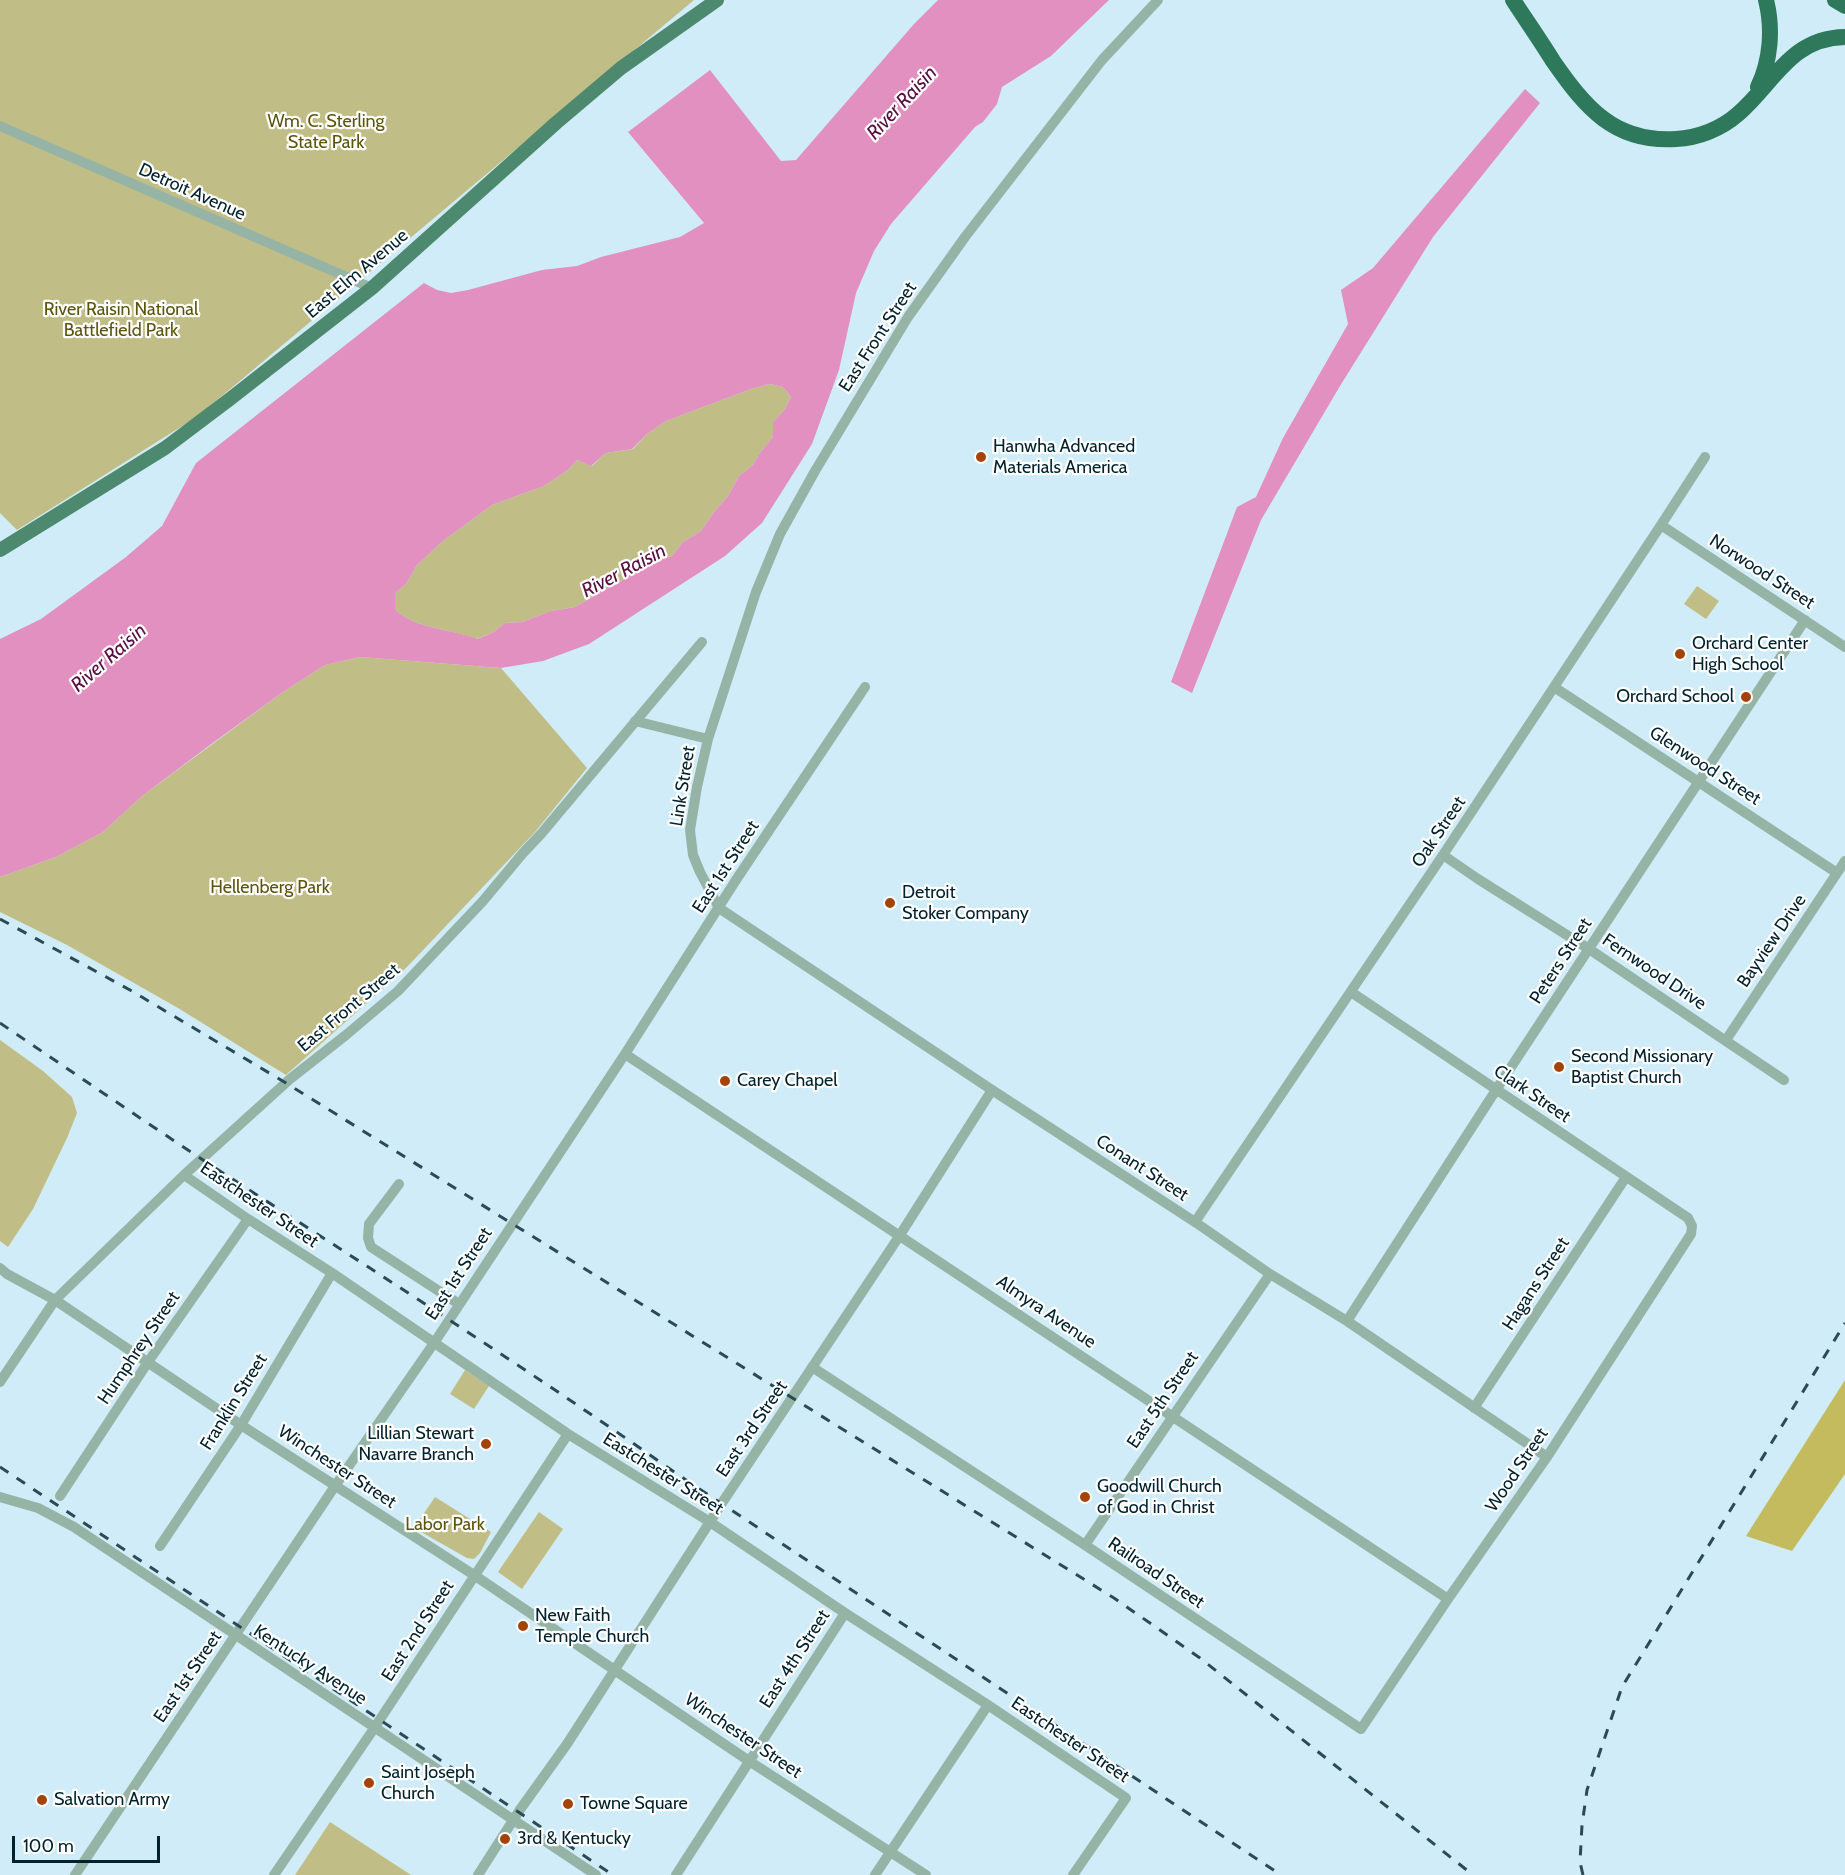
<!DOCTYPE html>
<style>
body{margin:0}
#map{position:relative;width:1845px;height:1875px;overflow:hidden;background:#cfecf8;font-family:Cabin,sans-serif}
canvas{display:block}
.scale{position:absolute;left:12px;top:1836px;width:148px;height:27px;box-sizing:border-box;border:3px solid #00222e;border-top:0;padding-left:8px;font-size:18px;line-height:21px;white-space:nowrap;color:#00222e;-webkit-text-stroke:4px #fff;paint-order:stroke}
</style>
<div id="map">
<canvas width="1845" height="1875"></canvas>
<div class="scale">100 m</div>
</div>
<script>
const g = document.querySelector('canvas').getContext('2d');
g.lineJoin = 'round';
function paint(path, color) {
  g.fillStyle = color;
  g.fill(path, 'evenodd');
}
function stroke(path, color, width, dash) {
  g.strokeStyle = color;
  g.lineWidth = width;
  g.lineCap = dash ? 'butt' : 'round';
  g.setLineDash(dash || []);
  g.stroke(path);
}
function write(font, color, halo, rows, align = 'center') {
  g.font = font + ' Cabin,sans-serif';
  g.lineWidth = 4.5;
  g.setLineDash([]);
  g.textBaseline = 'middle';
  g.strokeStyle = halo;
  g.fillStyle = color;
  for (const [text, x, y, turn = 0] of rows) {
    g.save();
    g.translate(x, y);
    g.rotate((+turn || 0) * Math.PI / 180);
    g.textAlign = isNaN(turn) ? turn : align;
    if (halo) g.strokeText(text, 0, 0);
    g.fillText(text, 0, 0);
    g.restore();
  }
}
const green = new Path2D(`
 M 0,0 L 694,0 L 198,416 L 17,530 L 0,513 Z
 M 770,384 L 783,387 L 791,397 L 785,409 L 773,422 L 773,437 L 759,454 L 753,465 L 739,476 L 728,496 L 714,512 L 701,531 L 683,542 L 672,556 L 641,564 L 624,579 L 575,607 L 551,611 L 522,622 L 505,623 L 492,633 L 476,639 C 451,628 415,630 395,609 L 395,593 L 406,584 L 417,565 L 443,541 L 492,505 L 544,486 L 568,470 L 577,460 L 592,466 L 606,453 L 633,449 L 647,434 L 666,421 L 751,389 Z
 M 1697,586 L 1719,601 L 1706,619 L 1684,604 Z
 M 360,657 L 501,668 L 587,768 L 535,832 L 407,967 L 286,1075 L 178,1008 L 67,945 L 0,912 L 0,877 L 56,857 L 103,832 L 142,796 L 283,692 L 325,665 Z
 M 0,1040 L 43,1071 L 72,1097 L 77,1113 L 67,1138 L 33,1209 L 8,1247 L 0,1241 Z
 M 465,1370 L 489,1386 L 474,1409 L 450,1394 Z
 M 435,1497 L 491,1532 L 480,1553 L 474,1559 L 467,1558 L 414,1528 Z
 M 539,1512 L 563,1529 L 522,1589 L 498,1572 Z
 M 330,1822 L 411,1875 L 295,1875 Z`);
const forest = new Path2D(`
 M 1845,1380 L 1845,1474 L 1792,1551 L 1746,1536 Z`);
const water = new Path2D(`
 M 938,0 L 1109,0 L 1051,56 L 1002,87 L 997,104 L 983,122 L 975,127 L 891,224 L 874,251 L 856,293 L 839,370 L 812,444 L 762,523 L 725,556 L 589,644 L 543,661 L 501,668 L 360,657 L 325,665 L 283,692 L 210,745 L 142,796 L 103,832 L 56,857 L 0,877 L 0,639 L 41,619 L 126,557 L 162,526 L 196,463 L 424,283 L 437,290 L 451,293 L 468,290 L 542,270 L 577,266 L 601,257 L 680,237 L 704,223 L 628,132 L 710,70 L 781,161 L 796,160 L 914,24 ZM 770,384 L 783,387 L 791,397 L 785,409 L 773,422 L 773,437 L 759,454 L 753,465 L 739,476 L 728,496 L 714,512 L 701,531 L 683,542 L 672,556 L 641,564 L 624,579 L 575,607 L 551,611 L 522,622 L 505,623 L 492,633 L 477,639 C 451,628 415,630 395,609 L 395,593 L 406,584 L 417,565 L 443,541 L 492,505 L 544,486 L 568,470 L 577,460 L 591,466 L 606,453 L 632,449 L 647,434 L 666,421 L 751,389 Z
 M 1525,89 L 1540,103 L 1433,237 L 1340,386 L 1261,520 L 1192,693 L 1171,682 L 1237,507 L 1256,497 L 1283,438 L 1348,324 L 1341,290 L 1373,268 Z`);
const minor = new Path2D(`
 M 1158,0 L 1102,60 L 965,237 L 908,317 L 815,471 L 780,534 L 756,592 L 708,739 L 697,787 L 690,830 L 693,855 L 700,872 L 719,908 L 992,1090 L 1195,1222 L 1270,1274 L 1347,1321 L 1547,1457
 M 0,126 L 372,288
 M 1661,525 L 1845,647
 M 1554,687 L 1837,873
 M 635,721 L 708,739
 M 1443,855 L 1478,879 L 1589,949 L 1784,1080
 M 1726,1040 L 1845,861
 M 625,1054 L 1448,1599
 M 184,1175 L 248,1219 L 332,1273 L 568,1434 L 710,1522 L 845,1613 L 988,1705 L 1126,1798 L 1073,1875
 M 399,1184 L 369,1224 L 368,1238 L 371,1247 L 459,1304
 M 1195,1222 L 1443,855 L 1661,525 L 1705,457
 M 0,1268 L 7,1274 L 55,1300 L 241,1425 L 474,1575 L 749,1761 L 926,1875
 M 1347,1321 L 1496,1090 L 1805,620
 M 812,1367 L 1085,1545 L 1361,1729 L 1448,1599 L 1547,1457 L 1691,1234 L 1692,1226 L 1688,1218 L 1351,992
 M 0,1382 L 55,1300 L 184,1175 L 290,1079 L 346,1035 L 398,991 L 483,901 L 523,853 L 541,834 L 702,642
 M 1474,1408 L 1626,1177
 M 60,1496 L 148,1362 L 248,1219
 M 0,1497 L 38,1508 L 74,1527 L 596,1875
 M 1085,1545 L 1270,1274
 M 160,1546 L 241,1425 L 332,1273
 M 75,1875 L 335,1486 L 434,1343 L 625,1054 L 736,880 L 865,687
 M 274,1875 L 375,1727 L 568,1434
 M 478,1875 L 519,1811 L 567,1744 L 722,1503 L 900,1235 L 992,1090
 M 676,1875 L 845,1613
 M 875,1875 L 988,1705`);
const major = new Path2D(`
 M 0,550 L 165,448 L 230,399 L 372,288 L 556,123 L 621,68 L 717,0`);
const highway = new Path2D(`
 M 1513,0 C 1526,20 1540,40 1553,61 C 1585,107 1614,143 1676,139 C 1698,138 1721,129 1738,114 C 1774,83 1790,38 1845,37
 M 1835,0 L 1845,6
 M 1758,87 C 1771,60 1773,28 1766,0`);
const rail = new Path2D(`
 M 0,919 L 130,990 L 286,1083 L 1114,1598 L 1200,1658 L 1473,1875
 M 0,1023 C 68,1069 135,1115 203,1160 C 363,1264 524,1366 680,1476 L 1281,1875
 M 0,1467 L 613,1875
 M 1583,1875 L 1580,1862 L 1582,1825 L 1587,1790 L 1622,1687 L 1845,1323`);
const markers = [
 [981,457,6,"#a54306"],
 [1680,654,6,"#a54306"],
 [1746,697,6,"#a54306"],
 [890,903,6,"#a54306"],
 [1559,1067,6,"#a54306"],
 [725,1081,6,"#a54306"],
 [486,1444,6,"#a54306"],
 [1085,1497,6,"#a54306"],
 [523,1626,6,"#a54306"],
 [369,1783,6,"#a54306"],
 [42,1800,6,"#a54306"],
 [568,1804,6,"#a54306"],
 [505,1839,6,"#a54306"]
];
const parkNames = [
 ["Wm. C. Sterling",326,122],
 ["State Park",326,143],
 ["River Raisin National",121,310],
 ["Battlefield Park",121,331],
 ["Hellenberg Park",270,888],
 ["Labor Park",445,1525]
];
const streetNames = [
 ["Detroit Avenue",192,192,24],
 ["East Elm Avenue",357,274,-40],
 ["East Front Street",878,337,-57],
 ["Norwood Street",1762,572,33],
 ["Glenwood Street",1705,766,33],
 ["Link Street",683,786,-81],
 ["Oak Street",1439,832,-56],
 ["East 1st Street",726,867,-57],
 ["Bayview Drive",1772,941,-56],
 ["Peters Street",1561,961,-57],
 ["Fernwood Drive",1654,972,34],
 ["East Front Street",349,1008,-40],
 ["Clark Street",1532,1094,34],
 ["Conant Street",1142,1168,33],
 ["Eastchester Street",259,1205,34],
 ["East 1st Street",459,1274,-57],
 ["Hagans Street",1536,1284,-57],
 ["Almyra Avenue",1046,1312,34],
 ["Humphrey Street",139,1348,-56],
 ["East 5th Street",1163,1400,-56],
 ["Franklin Street",234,1402,-58],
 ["East 3rd Street",752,1429,-56],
 ["Winchester Street",337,1467,33],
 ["Wood Street",1517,1470,-56],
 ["Eastchester Street",663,1474,32],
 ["Railroad Street",1156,1573,34],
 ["East 2nd Street",418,1631,-57],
 ["East 4th Street",795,1659,-57],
 ["Kentucky Avenue",310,1665,33],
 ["East 1st Street",188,1677,-56],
 ["Winchester Street",743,1736,34],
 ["Eastchester Street",1070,1740,34]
];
const poiNames = [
 ["Hanwha Advanced",993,447],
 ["Materials America",993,468],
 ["Orchard Center",1692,644],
 ["High School",1692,665],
 ["Orchard School",1734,697,"right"],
 ["Detroit",902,893],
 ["Stoker Company",902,914],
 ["Second Missionary",1571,1057],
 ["Baptist Church",1571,1078],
 ["Carey Chapel",737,1081],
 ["Lillian Stewart",474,1434,"right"],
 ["Navarre Branch",474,1455,"right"],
 ["Goodwill Church",1097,1487],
 ["of God in Christ",1097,1508],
 ["New Faith",535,1616],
 ["Temple Church",535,1637],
 ["Saint Joseph",381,1773],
 ["Church",381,1794],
 ["Salvation Army",54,1800],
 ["Towne Square",580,1804],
 ["3rd & Kentucky",517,1839]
];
const waterNames = [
 ["River Raisin",902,103,-47],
 ["River Raisin",624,571,-28],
 ["River Raisin",109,658,-41]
];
paint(green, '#c1bd87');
paint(forest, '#c3bb5e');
paint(water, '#e290c0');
stroke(minor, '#96b4a5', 10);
stroke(major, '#4d896f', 14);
stroke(highway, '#2e795b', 16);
stroke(rail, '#294a56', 3, [10, 10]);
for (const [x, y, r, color] of markers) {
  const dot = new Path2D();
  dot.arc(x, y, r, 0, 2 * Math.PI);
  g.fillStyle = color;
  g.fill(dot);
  stroke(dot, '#fff', 2);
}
write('18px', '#5b550d', '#fff', parkNames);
write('18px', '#00222e', '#fff', streetNames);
write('18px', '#00222e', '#fff', poiNames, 'left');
write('italic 20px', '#581041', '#fff', waterNames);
</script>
